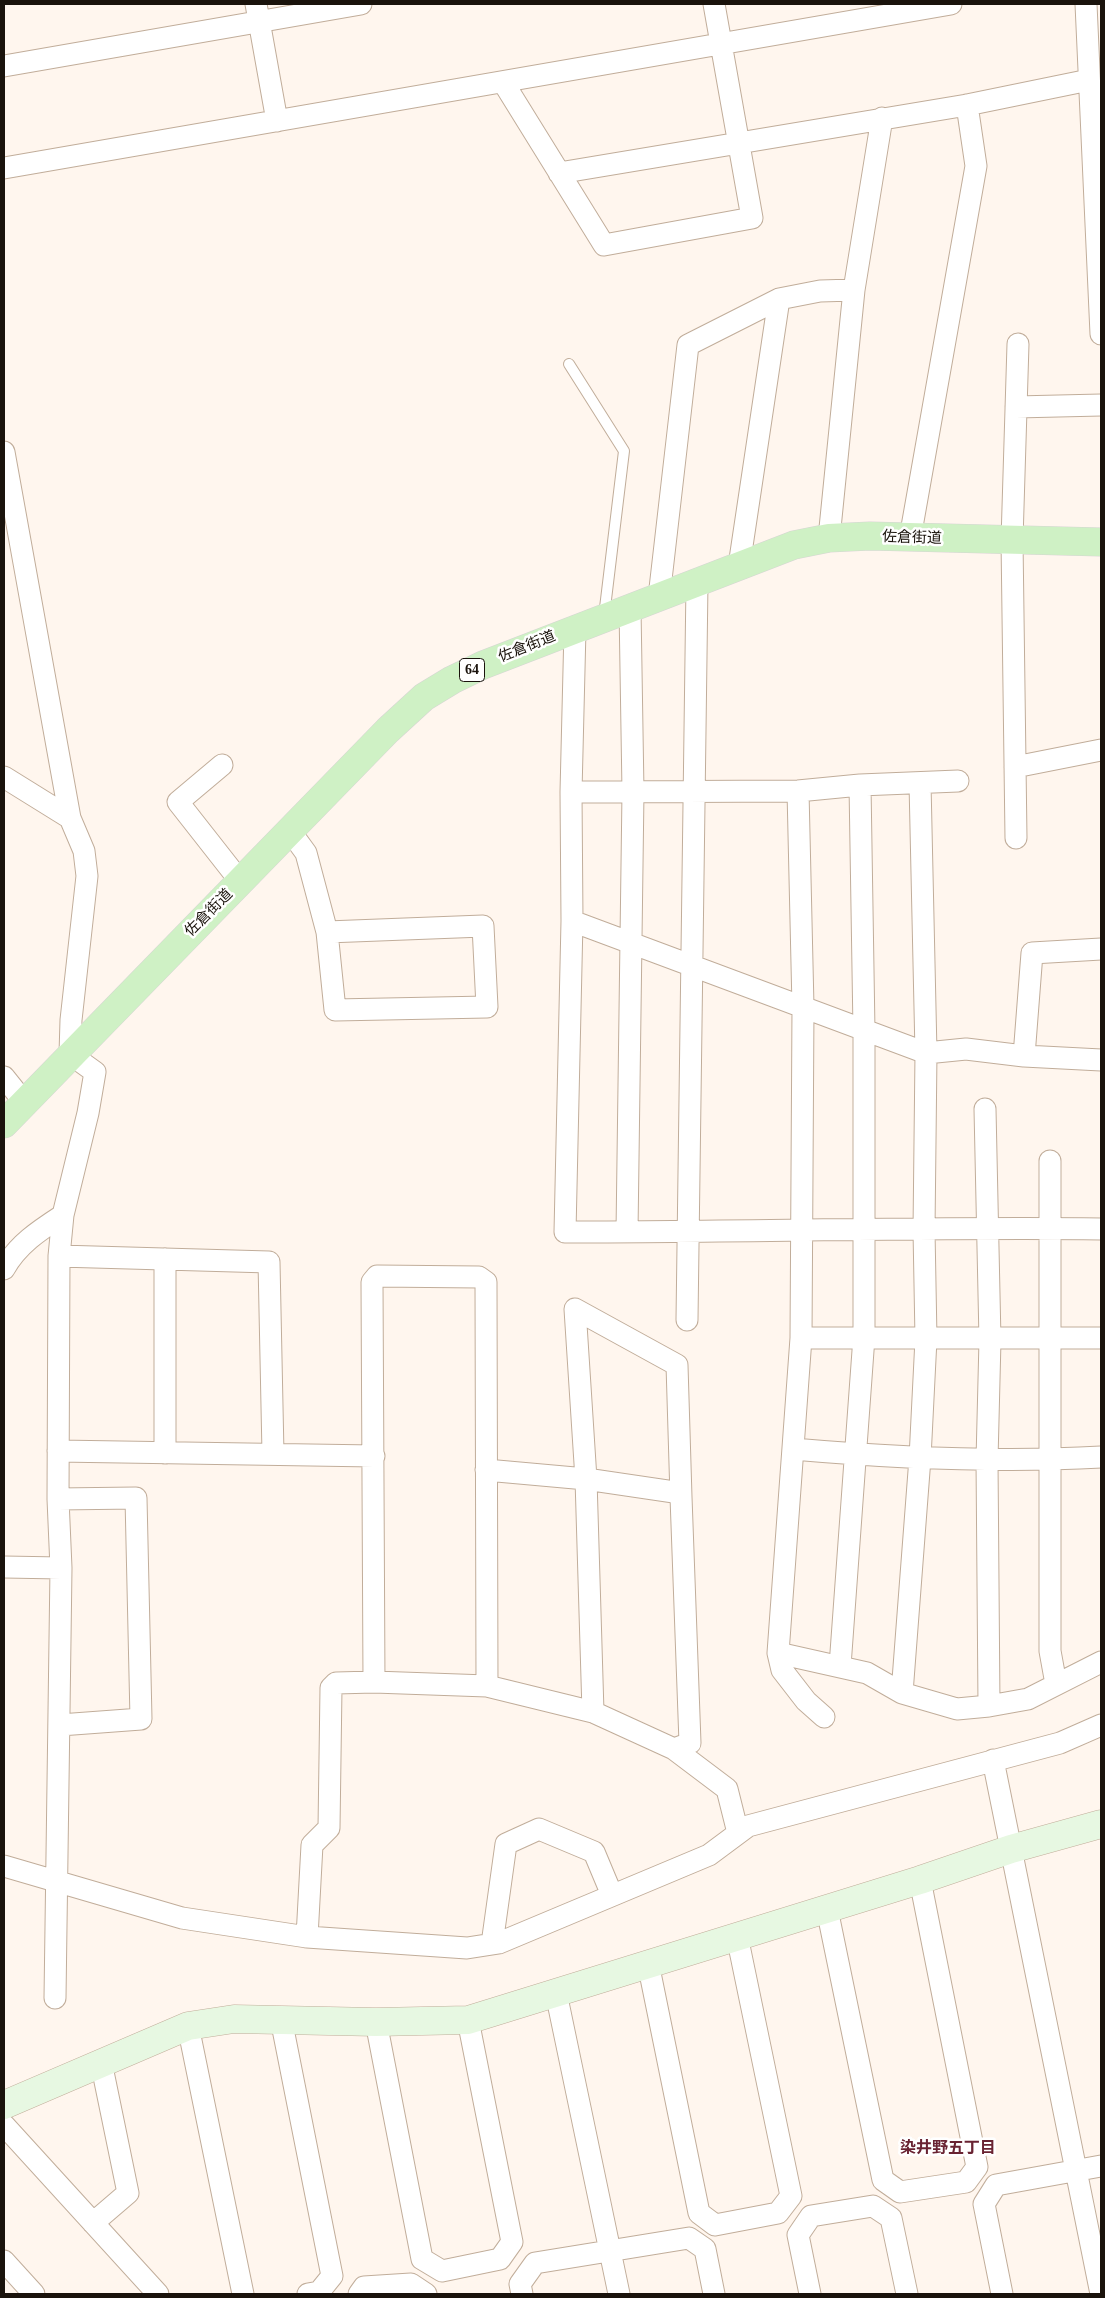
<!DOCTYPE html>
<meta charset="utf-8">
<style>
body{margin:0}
#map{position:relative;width:1105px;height:2298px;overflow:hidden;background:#fff6ee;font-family:"Times New Roman",serif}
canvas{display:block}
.frame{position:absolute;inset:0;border:5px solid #1a130c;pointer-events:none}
</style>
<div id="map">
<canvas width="1105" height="2298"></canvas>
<div class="frame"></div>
</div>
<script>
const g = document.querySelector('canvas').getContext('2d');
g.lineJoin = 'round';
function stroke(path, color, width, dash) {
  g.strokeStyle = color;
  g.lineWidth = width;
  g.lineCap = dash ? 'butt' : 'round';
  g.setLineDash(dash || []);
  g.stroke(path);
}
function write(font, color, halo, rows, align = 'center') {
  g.font = font + ' "Times New Roman","Noto Sans JP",serif';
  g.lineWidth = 5;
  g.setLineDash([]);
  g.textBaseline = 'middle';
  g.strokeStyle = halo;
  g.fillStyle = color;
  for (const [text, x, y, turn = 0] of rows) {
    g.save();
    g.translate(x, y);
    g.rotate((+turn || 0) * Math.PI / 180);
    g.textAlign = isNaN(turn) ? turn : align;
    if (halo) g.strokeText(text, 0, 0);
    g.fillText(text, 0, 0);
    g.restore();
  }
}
const lane = new Path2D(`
 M 569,364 L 624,451 L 604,616`);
const street = new Path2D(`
 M 256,4 L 277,121
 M 1086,4 L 1101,334
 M 4,66 L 361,4
 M 503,82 L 604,245 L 752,218 L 714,4
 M 4,168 L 951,4
 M 559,173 L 967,105 L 1089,80
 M 1016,407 L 1101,405
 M 4,452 L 70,818
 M 829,538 L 854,290 L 882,118
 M 910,538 L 976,166 L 967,105
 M 739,566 L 779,299
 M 659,597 L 688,345 L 779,299 L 820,291 L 854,290
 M 575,629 L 571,792 L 572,921 L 565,1232 C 744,1232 923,1227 1101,1229
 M 222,765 L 178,802 L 240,881
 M 1015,767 L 1101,750
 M 4,777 L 70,818 L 84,851 L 87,876 L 71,1020 L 70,1054 L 95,1072 L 88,1113 L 63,1215 L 59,1256 L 58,1499 L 61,1568 L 55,1998
 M 571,792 L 798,791 L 860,785 L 958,781
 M 290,831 L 306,853 L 327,932 L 335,1010 L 487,1007 L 483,926 L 327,932
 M 1016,838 L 1012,540 L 1018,344
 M 572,921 L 926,1053 L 966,1049 L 1024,1056 L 1101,1060
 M 1024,1056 L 1032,953 L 1101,949
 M 4,1077 L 24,1102
 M 985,1109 L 990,1340 L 987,1460 L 989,1706
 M 1050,1161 L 1050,1651 L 1056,1684
 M 627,1232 L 633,792 L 630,608
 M 59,1256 L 269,1262 L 273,1454
 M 165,1259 L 165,1453
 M 4,1269 C 18,1244 40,1230 63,1215
 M 687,1320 L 697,583
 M 801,1338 L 1101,1338
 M 793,1449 C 896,1458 998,1463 1101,1457
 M 58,1451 L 374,1456
 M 58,1499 L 136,1498 L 141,1719 L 60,1725
 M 4,1567 L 61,1568
 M 778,1653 L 801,1338 L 803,1007 L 798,791
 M 840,1666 L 864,1337 L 864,1031 L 860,785
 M 374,1682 L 372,1282 L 377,1276 L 479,1277 L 486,1282 L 487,1686
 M 902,1693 L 920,1458 L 926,1339 L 924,1230 L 926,1053 L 920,783
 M 593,1712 L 586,1479 L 575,1309 L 677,1365 L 681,1497
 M 824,1717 L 806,1701 L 782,1670 L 778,1653 L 867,1673 L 902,1693 L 957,1709 L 989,1706 L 1028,1699 L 1101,1662
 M 674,1749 L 727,1789 L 738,1833
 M 993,1760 L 1101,2294
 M 4,1866 L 182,1918 L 307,1937 L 467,1948 L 499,1943 L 709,1855 L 748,1826 L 1060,1743 L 1101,1725
 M 827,1909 L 883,2180 L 900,2192 L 966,2182 L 977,2167 L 920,1880
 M 307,1937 L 312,1845 L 329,1828 L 331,1688 L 336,1683 L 374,1682 L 487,1686 L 593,1712 L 674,1749 L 690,1743 L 681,1497 L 674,1492 L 586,1479 L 486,1470
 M 492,1944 L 506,1844 L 539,1829 L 594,1852 L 612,1895
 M 648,1963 L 699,2213 L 715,2225 L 778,2213 L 791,2196 L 737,1936
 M 556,1993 L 619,2294
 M 281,2019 L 332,2276 L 319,2292 L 308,2294
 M 376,2022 L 422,2259 L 442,2271 L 500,2259 L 512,2242 L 468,2020
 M 188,2026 L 243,2294
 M 4,2125 L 158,2294
 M 93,2223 L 128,2193 L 101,2062
 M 4,2261 L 34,2294
 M 359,2294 L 364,2287 L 411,2284 L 426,2294
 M 522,2294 L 520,2284 L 535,2263 L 689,2238 L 705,2249 L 714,2294
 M 810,2294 L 798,2235 L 811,2216 L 873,2206 L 891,2218 L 907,2294
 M 1002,2294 L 984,2204 L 996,2185 L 1101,2166`);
const secondary = new Path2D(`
 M 4,2105 L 188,2026 L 234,2019 L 376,2022 L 468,2020 L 920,1880 L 1011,1849 L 1101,1824`);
const primary = new Path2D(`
 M 4,1124 L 388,730 L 424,697 L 452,680 L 483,665 L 794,545 L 829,538 L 870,536 L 1101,542`);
const shields = [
 [472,670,25]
];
const shieldNames = [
 ["64",472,670]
];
const streetNames = [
 ["佐倉街道",912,538,2],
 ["佐倉街道",527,647,-22],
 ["佐倉街道",209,913,-45]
];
const neighbourhoodNames = [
 ["染井野五丁目",948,2149]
];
stroke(lane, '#c1ad9a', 12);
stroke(street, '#c1ad9a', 23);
stroke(secondary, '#c1ad9a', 29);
stroke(primary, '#d6d5d3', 29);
stroke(lane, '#fff', 10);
stroke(street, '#fff', 21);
stroke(secondary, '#e7f8e2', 28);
stroke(primary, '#cff1c5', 28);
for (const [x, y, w] of shields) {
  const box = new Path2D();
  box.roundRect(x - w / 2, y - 11.5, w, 23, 4);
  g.fillStyle = '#fff';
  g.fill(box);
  stroke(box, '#1a130c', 1);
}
write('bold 14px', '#1a130c', null, shieldNames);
write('15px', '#1a130c', '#fff', streetNames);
write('bold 16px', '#692332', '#fff', neighbourhoodNames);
</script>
